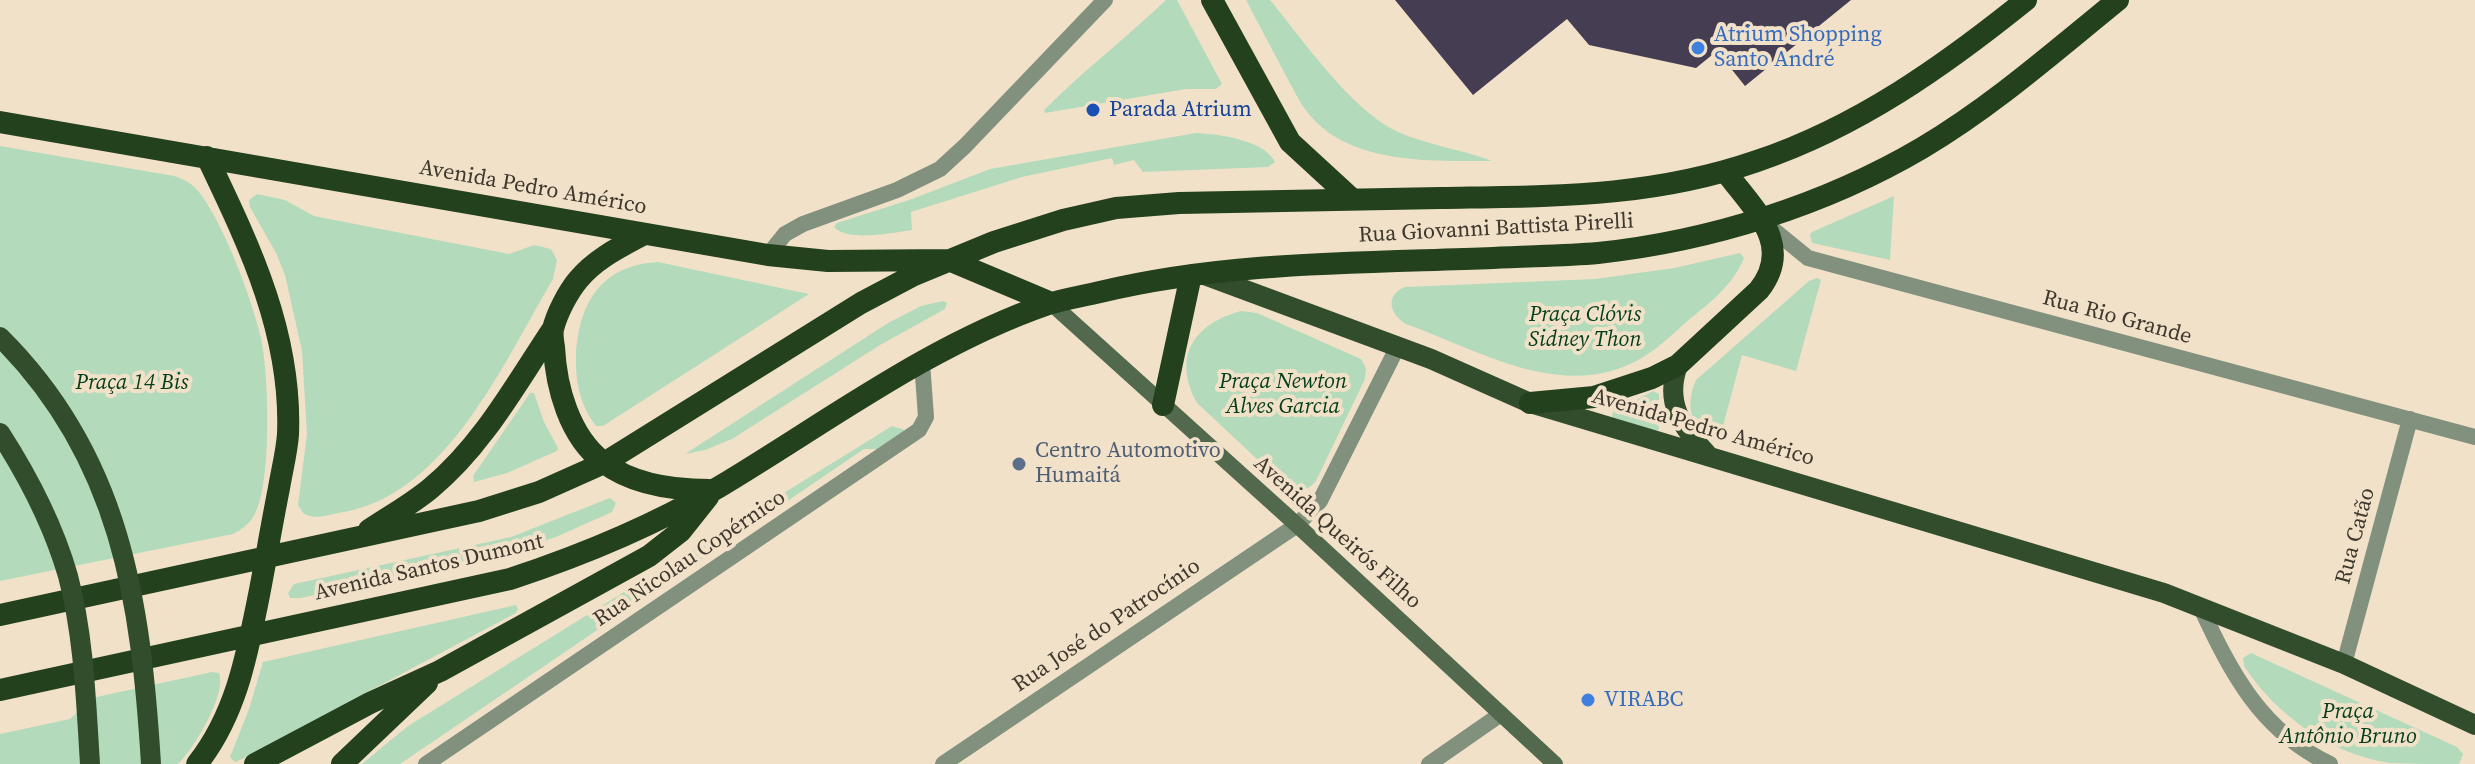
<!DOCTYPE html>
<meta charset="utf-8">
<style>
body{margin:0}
canvas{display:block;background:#f2e1c9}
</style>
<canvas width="2475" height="764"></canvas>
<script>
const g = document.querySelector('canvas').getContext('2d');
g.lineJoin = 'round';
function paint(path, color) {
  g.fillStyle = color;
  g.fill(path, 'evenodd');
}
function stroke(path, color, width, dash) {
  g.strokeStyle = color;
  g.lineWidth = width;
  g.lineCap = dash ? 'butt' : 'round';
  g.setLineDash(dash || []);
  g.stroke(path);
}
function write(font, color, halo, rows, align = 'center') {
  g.font = font + ' "Source Serif 4",serif';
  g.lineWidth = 8;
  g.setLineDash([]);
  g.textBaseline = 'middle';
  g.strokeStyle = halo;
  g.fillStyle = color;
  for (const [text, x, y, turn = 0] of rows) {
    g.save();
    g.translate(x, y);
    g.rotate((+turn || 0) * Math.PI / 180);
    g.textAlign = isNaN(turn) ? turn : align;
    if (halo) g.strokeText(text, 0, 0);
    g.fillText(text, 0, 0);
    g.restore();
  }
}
const green = new Path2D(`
 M 1166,0 L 1177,0 L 1222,84 L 1216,89 L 1186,89 L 1045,113 L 1044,110 C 1083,71 1126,38 1166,0 Z
 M 1246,0 L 1270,0 C 1304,41 1350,109 1398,132 C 1427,145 1461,149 1492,161 C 1432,161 1349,165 1308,113 C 1299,102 1293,88 1286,76 C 1273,51 1259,25 1246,0 Z
 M 1196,133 C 1218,134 1265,140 1275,162 L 1268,167 L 1143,172 L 1134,160 L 1114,165 L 1112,158 L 1022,177 L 911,212 L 912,230 C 893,233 847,242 834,227 L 837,223 L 912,199 L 990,169 Z
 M 0,146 L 174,176 C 184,179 193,184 199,192 C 225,226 251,297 261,338 C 269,376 272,480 255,514 C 250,523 243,529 233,534 L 0,581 Z
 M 257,194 L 285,200 L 314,216 L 509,254 L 534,245 L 551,249 L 557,260 L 553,279 C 505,360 447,494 344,512 C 331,514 315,521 303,513 L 298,505 L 307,434 L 302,351 L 285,275 L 276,253 L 250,207 L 249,200 Z
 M 1894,196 L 1890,260 L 1812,243 L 1810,235 L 1812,232 Z
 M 1740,253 L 1744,258 C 1732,288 1706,305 1683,325 C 1671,336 1659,347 1645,356 C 1567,405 1481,351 1406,324 C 1389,314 1385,295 1405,287 L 1595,279 L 1674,268 Z
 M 658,262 L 809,294 L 603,426 L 596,426 C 580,405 575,381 576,355 C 579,302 602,265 658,262 Z
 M 1817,278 L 1821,280 L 1796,371 L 1742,355 L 1719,441 C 1691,430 1684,407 1696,380 L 1809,281 Z
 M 943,301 L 947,303 L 945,309 L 880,345 L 732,439 L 705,450 L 685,454 L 888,323 L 921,306 Z
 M 1241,311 L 1257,313 L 1361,359 L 1366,368 L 1365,379 L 1316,481 C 1310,489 1299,493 1289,489 L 1197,403 C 1172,357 1193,324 1241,311 Z
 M 1653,391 L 1659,394 L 1659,430 L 1654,431 L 1612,417 L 1613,412 Z
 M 530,393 L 534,393 L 544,422 L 558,448 L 557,451 L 507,473 L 474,482 L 473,476 Z
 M 892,426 L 905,430 L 879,449 L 864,449 L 400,764 L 362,764 L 408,726 Z
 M 610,498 L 616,503 L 612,512 L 556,537 L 513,551 L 301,598 L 290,598 L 288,593 L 294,584 L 511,537 Z
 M 516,605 L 518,609 L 516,613 L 240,760 L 235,762 L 230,757 L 249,709 L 263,662 Z
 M 2251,653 L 2457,747 L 2463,754 L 2459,764 C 2437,764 2413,764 2390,763 C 2330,754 2277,716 2244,666 L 2243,658 Z
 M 212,672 L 219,673 C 227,694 194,749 178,764 L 0,764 L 0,734 L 70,719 L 92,698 Z`);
const building = new Path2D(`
 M 1395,0 L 1851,0 L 1745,86 L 1717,51 L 1696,68 L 1589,45 L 1567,19 L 1473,95 Z`);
const minor = new Path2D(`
 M 1765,223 L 1808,258 L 2475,437
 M 768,255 L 785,234 L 803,224 L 897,190 L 940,169 L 965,146 L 1105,0
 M 2200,606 C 2231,673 2261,731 2330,764
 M 2344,664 L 2410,419
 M 426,764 L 919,430 L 926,417 L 922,362
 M 943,764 L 1297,525 L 1320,501 L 1398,346
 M 1429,764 L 1501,714`);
const secondary = new Path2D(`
 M 1051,303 L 1297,525 L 1555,764`);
const primary = new Path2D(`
 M 1202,274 L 1431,359 L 1530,403 L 2164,593 L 2344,664 L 2475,725
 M 1678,365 C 1664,403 1682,427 1707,454`);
const trunk = new Path2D(`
 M 1212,0 L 1290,142 L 1352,199
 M 0,122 L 768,255 L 828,261 L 949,260 L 1051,303
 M 644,234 C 620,247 595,259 578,280 C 568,292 557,313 553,329 C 552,334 553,341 554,347 C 556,387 569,436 603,462 C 633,485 673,490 709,490
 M 1530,403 L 1594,397 L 1652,378 L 1678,365 L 1759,290 C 1795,244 1753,209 1725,171
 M 1163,405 L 1191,275
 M 369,530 C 390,516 412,504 431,488 C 482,446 516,384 552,330
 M 0,615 L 479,511 L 539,492 L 604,463 L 861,303 L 914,275 L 994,242 L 1063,220 L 1116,208 L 1179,203 C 1266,201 1353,199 1440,198 C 1551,196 1650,198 1757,161 C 1858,127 1944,66 2026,0
 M 0,690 L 510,579 C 583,555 653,526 719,487 C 826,423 929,345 1048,304 C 1065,299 1083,296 1100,292 C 1228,261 1362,263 1493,258 C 1528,256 1563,256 1598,253 C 1710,241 1825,205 1922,148 C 1993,106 2055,51 2118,0
 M 197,764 C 236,715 247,655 259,595 C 266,559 272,523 279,488 C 282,470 287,451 288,434 C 292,333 249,245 207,157
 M 255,764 L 370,703 L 440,671 L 649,556 L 681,531 L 708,497
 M 342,764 L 427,683`);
const primaryBridge = new Path2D(`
 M 0,337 C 121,457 141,602 151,764
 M 0,433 C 29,478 53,524 68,576 C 84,636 86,702 90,764`);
const markers = [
 [1698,48,8,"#3f7fe0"],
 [1093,110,8,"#1a4fb4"],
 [1019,464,8,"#5c6f8a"],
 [1588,700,8,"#3f7fe0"]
];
const shopNames = [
 ["Atrium Shopping",1714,35],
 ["Santo André",1714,60],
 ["VIRABC",1604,700]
];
const transitNames = [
 ["Parada Atrium",1109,110]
];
const streetNames = [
 ["Avenida Pedro Américo",533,188,10],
 ["Rua Giovanni Battista Pirelli",1496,229,-3],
 ["Rua Rio Grande",2117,318,15],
 ["Avenida Pedro Américo",1703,428,16],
 ["Avenida Queirós Filho",1337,533,42],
 ["Rua Catão",2356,536,-75],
 ["Rua Nicolau Copérnico",690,559,-34],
 ["Avenida Santos Dumont",429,568,-13],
 ["Rua José do Patrocínio",1107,626,-34]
];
const parkNames = [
 ["Praça Clóvis",1585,315],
 ["Sidney Thon",1585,340],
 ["Praça Newton",1283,382],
 ["Alves Garcia",1283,407],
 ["Praça 14 Bis",132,383],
 ["Praça",2348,712],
 ["Antônio Bruno",2348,737]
];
const serviceNames = [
 ["Centro Automotivo",1035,451],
 ["Humaitá",1035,476]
];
paint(green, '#b3dbbb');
paint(building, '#453d52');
stroke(minor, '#81917e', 16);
stroke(secondary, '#52694e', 16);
stroke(primary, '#314d2c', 20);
stroke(trunk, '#23411d', 22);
stroke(primaryBridge, '#314d2c', 20);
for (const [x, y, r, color] of markers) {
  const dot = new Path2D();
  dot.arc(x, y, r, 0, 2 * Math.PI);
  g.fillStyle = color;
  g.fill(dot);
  stroke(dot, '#f2e1c9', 3);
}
write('22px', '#366cbe', '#f2e1c9', shopNames, 'left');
write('22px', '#164399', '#f2e1c9', transitNames, 'left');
write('22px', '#3e382e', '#f2e1c9', streetNames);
write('italic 22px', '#033e1b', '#f2e1c9', parkNames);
write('22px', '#4e5e75', '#f2e1c9', serviceNames, 'left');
</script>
